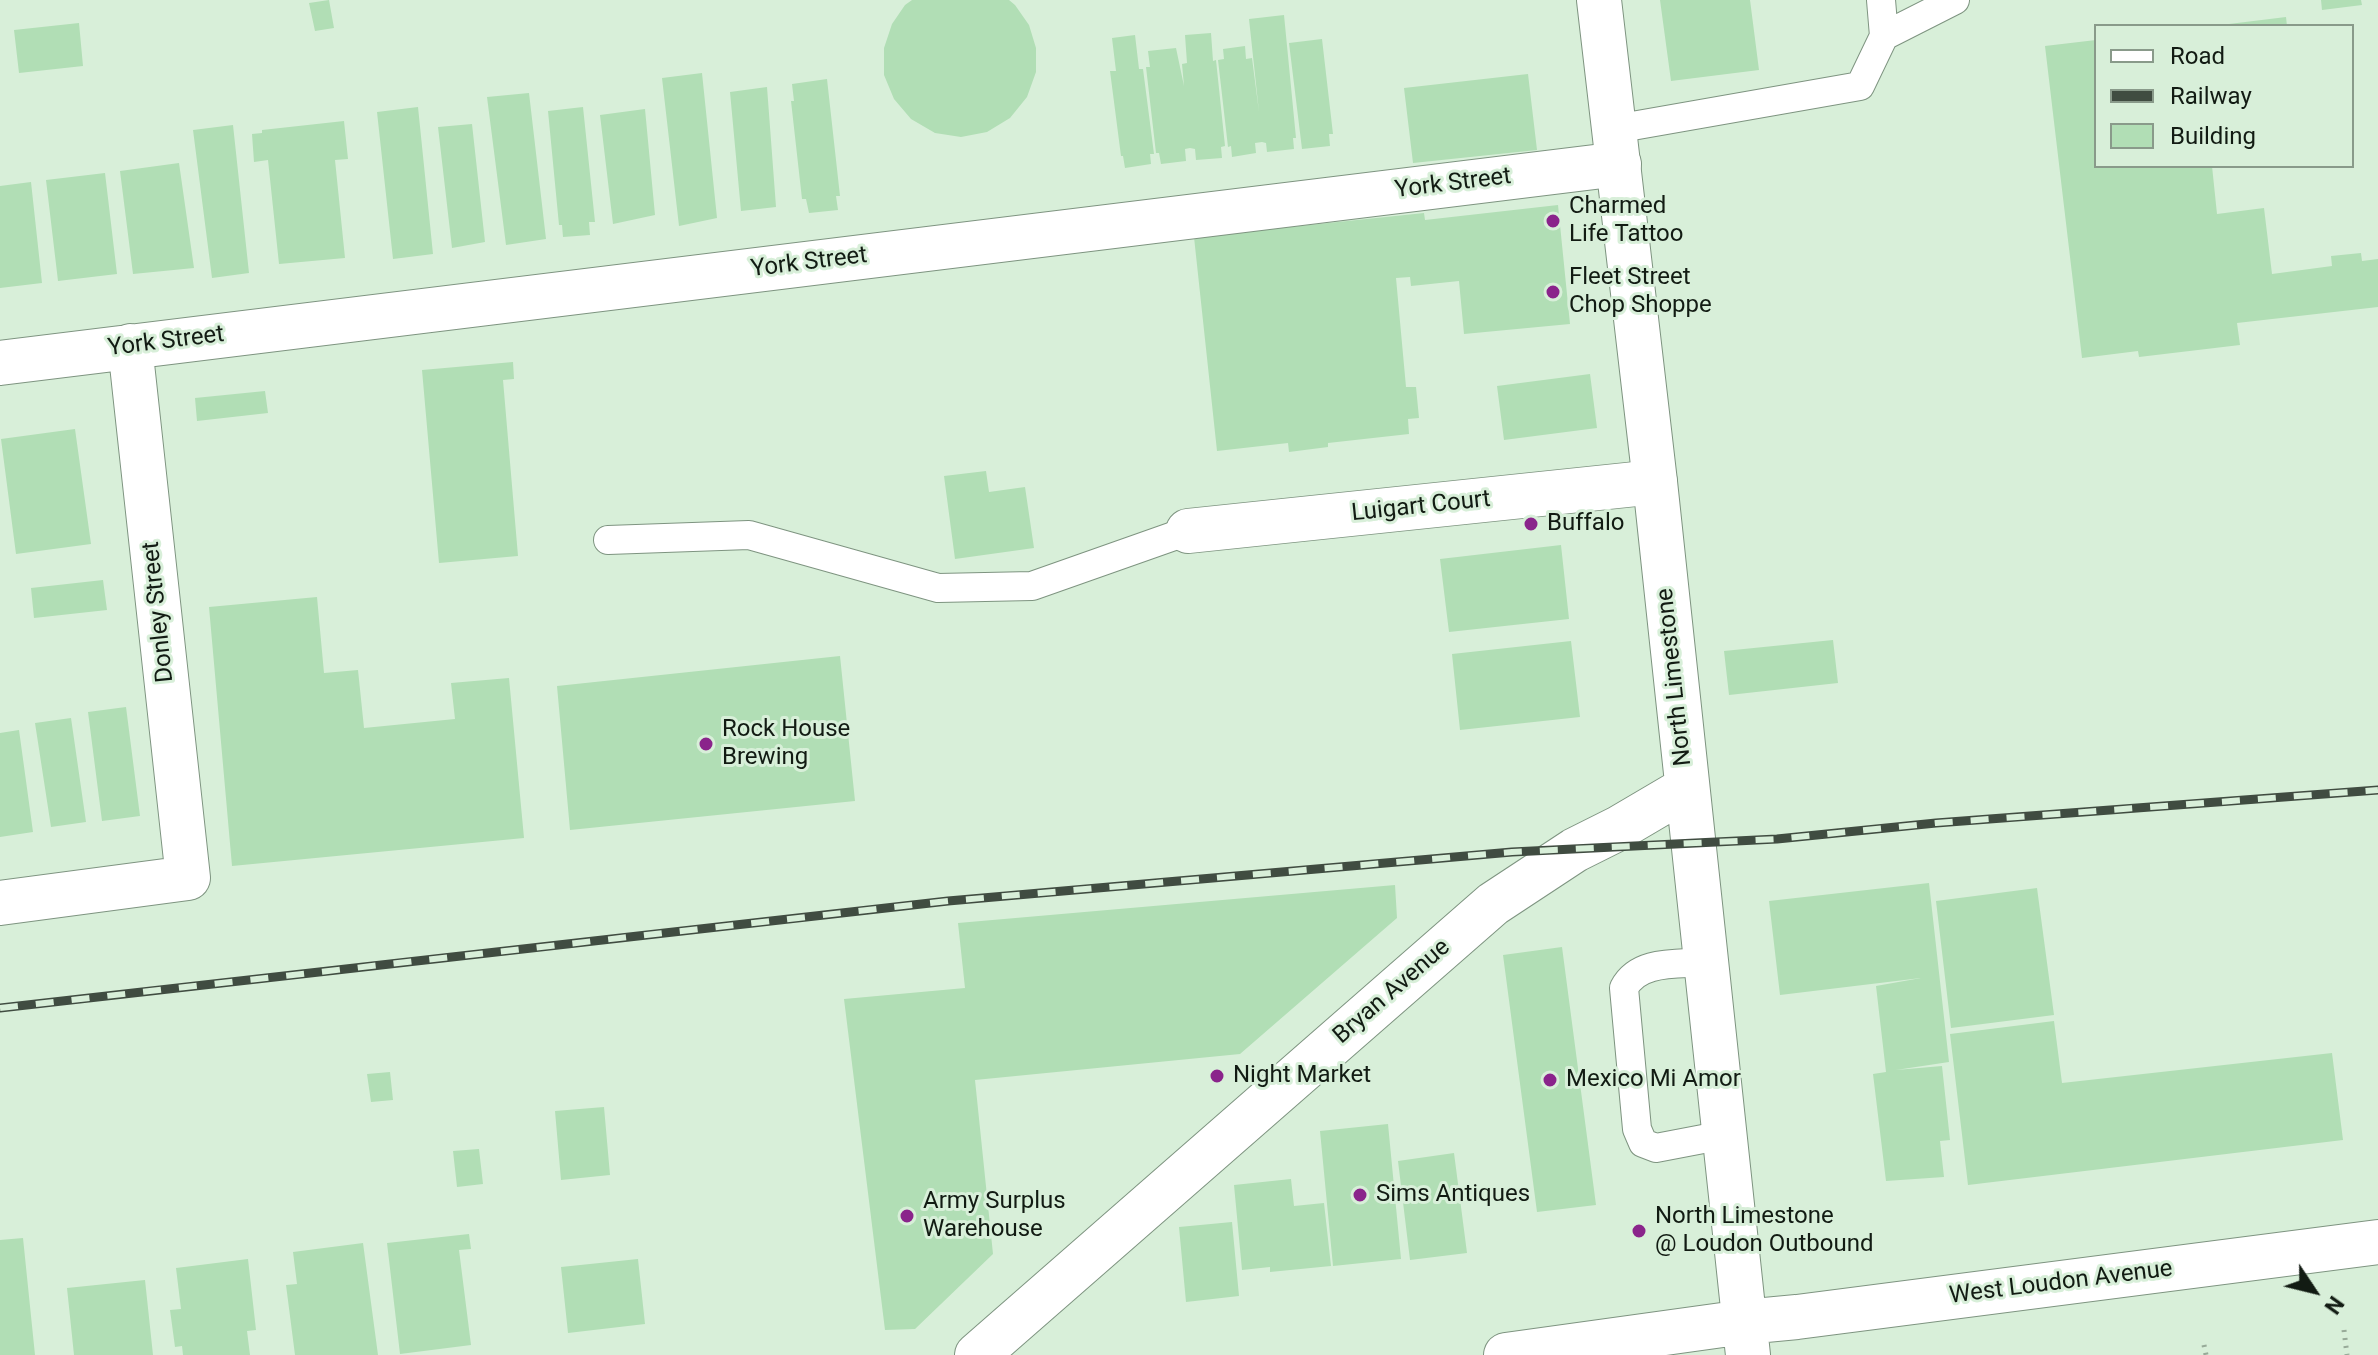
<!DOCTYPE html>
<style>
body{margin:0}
#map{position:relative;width:2378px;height:1355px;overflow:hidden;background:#d8efd9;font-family:Roboto,sans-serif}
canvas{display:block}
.legend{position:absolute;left:2094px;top:24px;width:260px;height:144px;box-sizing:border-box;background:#d8efd9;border:2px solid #899a8a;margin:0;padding:10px 14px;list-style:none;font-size:24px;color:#121b13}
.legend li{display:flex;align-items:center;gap:16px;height:40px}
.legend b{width:40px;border:2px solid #899a8a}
.north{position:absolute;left:2274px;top:1251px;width:80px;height:80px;-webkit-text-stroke:6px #d8efd9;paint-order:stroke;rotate:125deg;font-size:22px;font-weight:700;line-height:32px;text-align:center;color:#121b13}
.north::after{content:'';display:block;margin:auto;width:28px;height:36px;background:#121b13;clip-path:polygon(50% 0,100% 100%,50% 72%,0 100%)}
</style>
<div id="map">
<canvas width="2378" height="1355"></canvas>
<ul class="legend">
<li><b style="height:10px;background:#fff"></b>Road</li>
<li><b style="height:10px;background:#404c41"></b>Railway</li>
<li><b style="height:22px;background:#b1deb5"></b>Building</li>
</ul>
<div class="north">N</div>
</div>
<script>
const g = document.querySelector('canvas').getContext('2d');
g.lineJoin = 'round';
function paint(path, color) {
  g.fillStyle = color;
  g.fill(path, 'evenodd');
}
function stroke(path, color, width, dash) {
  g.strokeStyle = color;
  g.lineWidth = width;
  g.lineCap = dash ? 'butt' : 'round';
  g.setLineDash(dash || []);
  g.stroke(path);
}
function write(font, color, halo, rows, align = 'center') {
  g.font = font + ' Roboto,sans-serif';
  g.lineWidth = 6;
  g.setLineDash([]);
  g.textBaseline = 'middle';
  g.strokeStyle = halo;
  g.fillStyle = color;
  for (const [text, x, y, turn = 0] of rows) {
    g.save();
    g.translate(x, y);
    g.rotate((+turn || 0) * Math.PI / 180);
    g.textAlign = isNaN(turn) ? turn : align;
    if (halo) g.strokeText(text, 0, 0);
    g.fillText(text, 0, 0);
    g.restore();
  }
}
const building = new Path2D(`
 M 329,0 L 334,28 L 315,31 L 309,3 Z
 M 912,0 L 1009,0 L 1015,5 L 1029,25 L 1036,48 L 1036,72 L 1027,97 L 1010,118 L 987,132 L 961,137 L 935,133 L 911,119 L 894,99 L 884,75 L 884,48 L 892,24 L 905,5 Z
 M 1660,0 L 1750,0 L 1759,70 L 1671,81 Z
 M 2321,0 L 2361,0 L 2362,5 L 2322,10 Z
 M 1284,15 L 1296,138 L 1293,138 L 1294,149 L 1267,152 L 1266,143 L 1262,142 L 1255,143 L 1256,153 L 1232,157 L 1231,146 L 1228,147 L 1218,60 L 1224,59 L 1223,49 L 1245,46 L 1246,59 L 1252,58 L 1259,112 L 1249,19 Z
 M 2286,17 L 2287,26 L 2230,26 L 2229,24 Z
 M 79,23 L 83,66 L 19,73 L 14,30 Z
 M 1211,33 L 1213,61 L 1216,60 L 1225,146 L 1221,147 L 1222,158 L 1196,160 L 1195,149 L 1190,148 L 1185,149 L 1186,161 L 1161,164 L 1159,153 L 1156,153 L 1146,67 L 1150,67 L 1148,51 L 1176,48 L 1184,86 L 1182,64 L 1187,63 L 1185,35 Z
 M 1135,35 L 1139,69 L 1143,69 L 1154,154 L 1150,154 L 1151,164 L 1125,168 L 1123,156 L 1121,156 L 1110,71 L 1116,71 L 1112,38 Z
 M 1322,39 L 1333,134 L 1329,134 L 1330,146 L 1302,149 L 1289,43 Z
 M 2096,40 L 2096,166 L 2212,166 L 2217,214 L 2264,208 L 2272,274 L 2332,266 L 2331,256 L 2361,253 L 2362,261 L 2378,259 L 2378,307 L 2237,323 L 2240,345 L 2139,357 L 2138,351 L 2082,358 L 2045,46 Z
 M 702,73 L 717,218 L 679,226 L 662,78 Z
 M 1528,74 L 1537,150 L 1413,163 L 1404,88 Z
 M 827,79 L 840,196 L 836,196 L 838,210 L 809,213 L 806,199 L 802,199 L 791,101 L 794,101 L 792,84 Z
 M 767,87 L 776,207 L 741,211 L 730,92 Z
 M 529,93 L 546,239 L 506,245 L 487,97 Z
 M 418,107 L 433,254 L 393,259 L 377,112 Z
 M 583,107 L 595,222 L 589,222 L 590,235 L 563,237 L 562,225 L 559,225 L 548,111 Z
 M 645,109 L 655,215 L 613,224 L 600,115 Z
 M 344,121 L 348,159 L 335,160 L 345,258 L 279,264 L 268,160 L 254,162 L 252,134 L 262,133 L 262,130 Z
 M 472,124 L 485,242 L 452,248 L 438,127 Z
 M 233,125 L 249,273 L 212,278 L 193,130 Z
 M 179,163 L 194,268 L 133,274 L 120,171 Z
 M 105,173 L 117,274 L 58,281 L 46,180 Z
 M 31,182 L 42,283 L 0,288 L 0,186 Z
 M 1558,205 L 1570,324 L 1464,334 L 1459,281 L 1411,286 L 1410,277 L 1396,278 L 1406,387 L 1416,387 L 1419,418 L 1408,419 L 1409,434 L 1328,443 L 1328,447 L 1289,452 L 1288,443 L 1217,451 L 1194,237 L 1424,213 L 1425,220 Z
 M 513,362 L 514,379 L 503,380 L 518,556 L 439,563 L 422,370 Z
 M 1590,374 L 1597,428 L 1504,440 L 1497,386 Z
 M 265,391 L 268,413 L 197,421 L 195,398 Z
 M 75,429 L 91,544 L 16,554 L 1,439 Z
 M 986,471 L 989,492 L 1025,487 L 1034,548 L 955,559 L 944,476 Z
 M 1561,545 L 1569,619 L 1449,632 L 1440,559 Z
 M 103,580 L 107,610 L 34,618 L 31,588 Z
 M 317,597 L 324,673 L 358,670 L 364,728 L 455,719 L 451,683 L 509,678 L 524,838 L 232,866 L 209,607 Z
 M 1833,640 L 1838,683 L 1729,695 L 1724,651 Z
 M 1571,641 L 1580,717 L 1460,730 L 1452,654 Z
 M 840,656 L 855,801 L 570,830 L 557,686 Z
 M 126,707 L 140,816 L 102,821 L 88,712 Z
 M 71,718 L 86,822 L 51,827 L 35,723 Z
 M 19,730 L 33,832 L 0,837 L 0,733 Z
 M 1929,883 L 1949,1062 L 1896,1070 L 1942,1066 L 1950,1140 L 1940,1141 L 1944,1177 L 1886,1181 L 1873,1074 L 1886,1072 L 1876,986 L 1921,978 L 1780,995 L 1769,901 Z
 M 1395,885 L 1397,918 L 1240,1054 L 975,1080 L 993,1254 L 915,1329 L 885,1330 L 844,999 L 965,988 L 958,923 Z
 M 2037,888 L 2054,1015 L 1951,1028 L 1936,901 Z
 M 1562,947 L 1596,1205 L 1537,1212 L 1503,955 Z
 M 2054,1021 L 2062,1083 L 2332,1053 L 2343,1140 L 1968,1185 L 1950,1034 Z
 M 390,1072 L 393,1100 L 371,1102 L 367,1074 Z
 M 604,1107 L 610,1175 L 561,1180 L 555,1111 Z
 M 1388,1124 L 1401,1259 L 1333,1266 L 1320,1131 Z
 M 479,1149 L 483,1184 L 457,1187 L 453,1151 Z
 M 1454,1153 L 1467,1253 L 1410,1260 L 1398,1161 Z
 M 1291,1179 L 1294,1206 L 1324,1203 L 1331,1266 L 1270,1272 L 1270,1267 L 1242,1270 L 1234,1185 Z
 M 1232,1222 L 1239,1296 L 1186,1302 L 1179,1227 Z
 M 469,1234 L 471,1249 L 459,1250 L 471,1345 L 400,1354 L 387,1243 Z
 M 23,1238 L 35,1355 L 0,1355 L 0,1240 Z
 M 363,1243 L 378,1355 L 295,1355 L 286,1285 L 297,1284 L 293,1252 Z
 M 248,1259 L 256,1330 L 247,1331 L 250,1355 L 183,1355 L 182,1346 L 175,1347 L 170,1310 L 181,1309 L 176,1268 Z
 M 638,1259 L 645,1324 L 568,1333 L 561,1267 Z
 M 145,1280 L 153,1355 L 74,1355 L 67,1288 Z`);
const path = new Path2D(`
 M 2344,1330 L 2347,1355
 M 2204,1345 L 2206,1355`);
const lane = new Path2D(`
 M 1884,36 L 1955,0
 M 1615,129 L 1860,86 L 1884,36 L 1881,0
 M 608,540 L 749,535 L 938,588 L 1032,586 L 1188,531
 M 1707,962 C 1679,965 1639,959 1624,988 L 1637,1129 L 1643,1143 L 1656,1148 L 1724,1135`);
const street = new Path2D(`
 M 0,363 L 1619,164
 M 1188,531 L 1655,482
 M 0,903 L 188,878 L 130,346`);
const secondary = new Path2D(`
 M 1599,0 L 1655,482 L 1748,1355
 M 977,1355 L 1493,904 L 1575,850 L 1619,828 L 1687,788
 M 1506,1355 L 1744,1322 L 1797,1317 L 2378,1242`);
const rail = new Path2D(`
 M 0,1008 L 948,901 L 1512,852 L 1777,839 L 1936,823 L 2378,790`);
const markers = [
 [1553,221,8,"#8a248b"],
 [1553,292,8,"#8a248b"],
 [1531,524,8,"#8a248b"],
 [706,744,8,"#8a248b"],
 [1217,1076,8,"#8a248b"],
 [1550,1080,8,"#8a248b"],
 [1360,1195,8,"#8a248b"],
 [907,1216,8,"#8a248b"],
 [1639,1231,8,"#8a248b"]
];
const streetNames = [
 ["York Street",1453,184,-7],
 ["York Street",809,263,-7],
 ["York Street",166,342,-7],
 ["Luigart Court",1421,507,-6],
 ["Donley Street",159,612,-96],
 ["North Limestone",1675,677,-96],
 ["Bryan Avenue",1392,992,-41],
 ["West Loudon Avenue",2061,1283,-7]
];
const poiNames = [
 ["Charmed",1569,207],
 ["Life Tattoo",1569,235],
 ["Fleet Street",1569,278],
 ["Chop Shoppe",1569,306],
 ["Buffalo",1547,524],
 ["Rock House",722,730],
 ["Brewing",722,758],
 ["Night Market",1233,1076],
 ["Mexico Mi Amor",1566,1080],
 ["Sims Antiques",1376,1195],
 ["Army Surplus",923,1202],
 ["Warehouse",923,1230],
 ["North Limestone",1655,1217],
 ["@ Loudon Outbound",1655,1245]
];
paint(building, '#b1deb5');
stroke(lane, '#7e9480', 30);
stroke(street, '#7e9480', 46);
stroke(secondary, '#7e9480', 46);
stroke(path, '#97aa98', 5, [2, 6]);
stroke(lane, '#fff', 28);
stroke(street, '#fff', 44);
stroke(secondary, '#fff', 44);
stroke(rail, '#404c41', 9);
stroke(rail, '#d8efd9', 6, [18]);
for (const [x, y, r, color] of markers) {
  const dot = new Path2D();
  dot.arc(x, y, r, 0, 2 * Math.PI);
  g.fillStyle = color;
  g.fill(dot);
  stroke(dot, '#d8efd9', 3);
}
write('24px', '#121b13', '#d8efd9', streetNames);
write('24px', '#121b13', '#d8efd9', poiNames, 'left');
</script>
